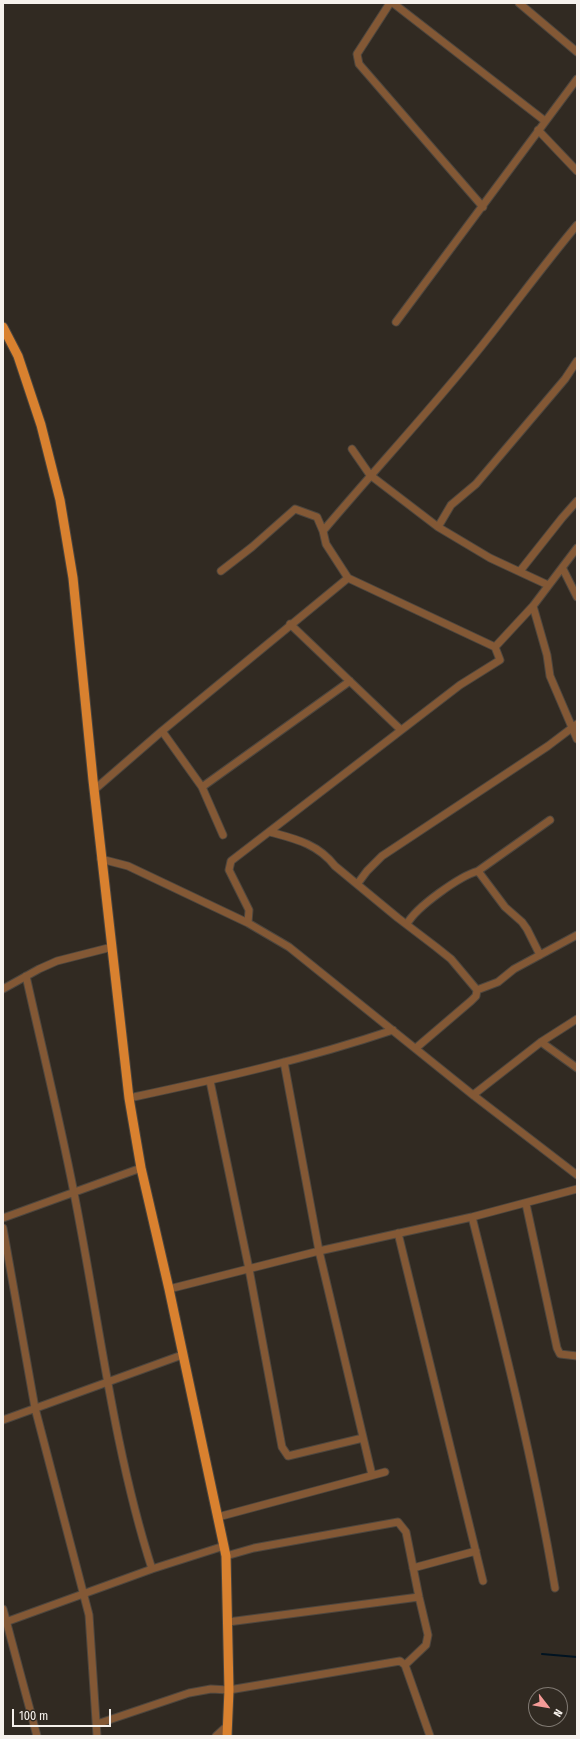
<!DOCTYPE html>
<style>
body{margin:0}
#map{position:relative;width:580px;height:1739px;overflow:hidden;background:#312a22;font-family:"Fira Sans Condensed",sans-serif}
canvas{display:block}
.frame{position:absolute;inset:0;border:4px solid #f6f1ec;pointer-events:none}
.north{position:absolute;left:528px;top:1687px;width:40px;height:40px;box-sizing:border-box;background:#312a22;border:1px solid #807a73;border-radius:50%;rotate:121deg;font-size:11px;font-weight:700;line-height:16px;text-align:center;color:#f6f1ec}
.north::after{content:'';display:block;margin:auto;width:14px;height:18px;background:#f59b97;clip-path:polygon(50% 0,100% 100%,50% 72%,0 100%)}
.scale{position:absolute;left:12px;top:1709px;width:99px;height:18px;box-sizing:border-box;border:2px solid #f6f1ec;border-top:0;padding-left:5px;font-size:12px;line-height:14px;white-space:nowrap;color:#f6f1ec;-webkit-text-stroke:3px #312a22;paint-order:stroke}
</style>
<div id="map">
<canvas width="580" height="1739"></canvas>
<div class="frame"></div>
<div class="north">N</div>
<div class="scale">100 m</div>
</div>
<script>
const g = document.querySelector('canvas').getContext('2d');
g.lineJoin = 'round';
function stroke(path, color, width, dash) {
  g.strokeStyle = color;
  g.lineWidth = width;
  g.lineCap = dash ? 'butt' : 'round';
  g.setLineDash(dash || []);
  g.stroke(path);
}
const stream = new Path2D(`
 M 542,1654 L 577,1657`);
const minor = new Path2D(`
 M 390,3 L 357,54 L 359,64 L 483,207
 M 393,3 L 545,121
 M 519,3 L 577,52
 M 538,130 L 577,171
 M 396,322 L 577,79
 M 352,449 L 370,475 L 438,527 L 490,558 L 548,585
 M 438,527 L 451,505 L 476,484 L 565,379 L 577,361
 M 563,569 L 577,597
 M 221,571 L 252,547 L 295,509 L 317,517 L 323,531
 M 520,571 L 562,518 L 577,501
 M 533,606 L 547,655 L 550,676 L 577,739
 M 290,624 L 401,730
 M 495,647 L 533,606 L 577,548
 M 162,731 L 202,787 L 223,835
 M 202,787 L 350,681
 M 94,790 L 162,731 L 348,578
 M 270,832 C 296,839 318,844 335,866 L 398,918 L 436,947 L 451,959 L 477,990 L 476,996 L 471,1001 L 416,1048
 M 101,859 L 128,866 L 248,923 L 289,947 L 473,1095 L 577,1175
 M 478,871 L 505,907 L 522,922 L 527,929 L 540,955
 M 358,883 L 367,871 L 382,856 L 548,746 L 577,724
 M 248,923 L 249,910 L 229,870 L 231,861 L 460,685 L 500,660 L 495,647 L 348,578 L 326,544 L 323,531 C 372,473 424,417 472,358 C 508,314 541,268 577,225
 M 407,924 C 416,907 460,876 478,871 L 550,820
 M 26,976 C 42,1048 60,1121 74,1193 C 99,1319 113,1447 152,1569
 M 3,989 L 39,969 L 57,961 L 112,947
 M 477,990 L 498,982 L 514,969 L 577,935
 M 541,1042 L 577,1068
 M 284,1062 L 319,1251 L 372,1475
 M 210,1081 L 249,1269 L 282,1447 L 288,1456 L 363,1438
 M 473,1095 L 541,1042 L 577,1019
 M 129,1098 C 218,1079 307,1059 393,1030
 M 526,1204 L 557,1348 L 560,1354 L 577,1356
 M 472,1217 C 503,1340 534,1463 555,1588
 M 3,1218 L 141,1168
 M 3,1228 L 35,1408 L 89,1615 L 97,1736
 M 398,1233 L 483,1581
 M 169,1289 L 319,1251 L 472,1217 L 577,1189
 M 3,1420 L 182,1355
 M 218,1517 L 385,1472
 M 226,1556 L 254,1548 L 398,1522 L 406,1532 L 419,1597 L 428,1635 L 426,1645 L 405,1665
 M 413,1568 L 476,1551
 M 3,1609 L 37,1736
 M 228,1622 L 419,1597
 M 3,1623 L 152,1569 L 224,1546
 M 97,1724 L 189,1693 L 211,1689 L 229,1690 L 400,1661 L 405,1665 L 430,1736
 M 216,1736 L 228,1725`);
const major = new Path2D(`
 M 3,327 L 18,356 L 41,425 L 60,500 L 73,578 L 93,780 L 129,1098 L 141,1168 L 169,1289 L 226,1556 L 229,1690 L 227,1736`);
stroke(stream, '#001321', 2);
stroke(minor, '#4d463e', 9);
stroke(major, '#4d463e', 11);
stroke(minor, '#835835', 7);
stroke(major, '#d9812f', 9);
</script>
